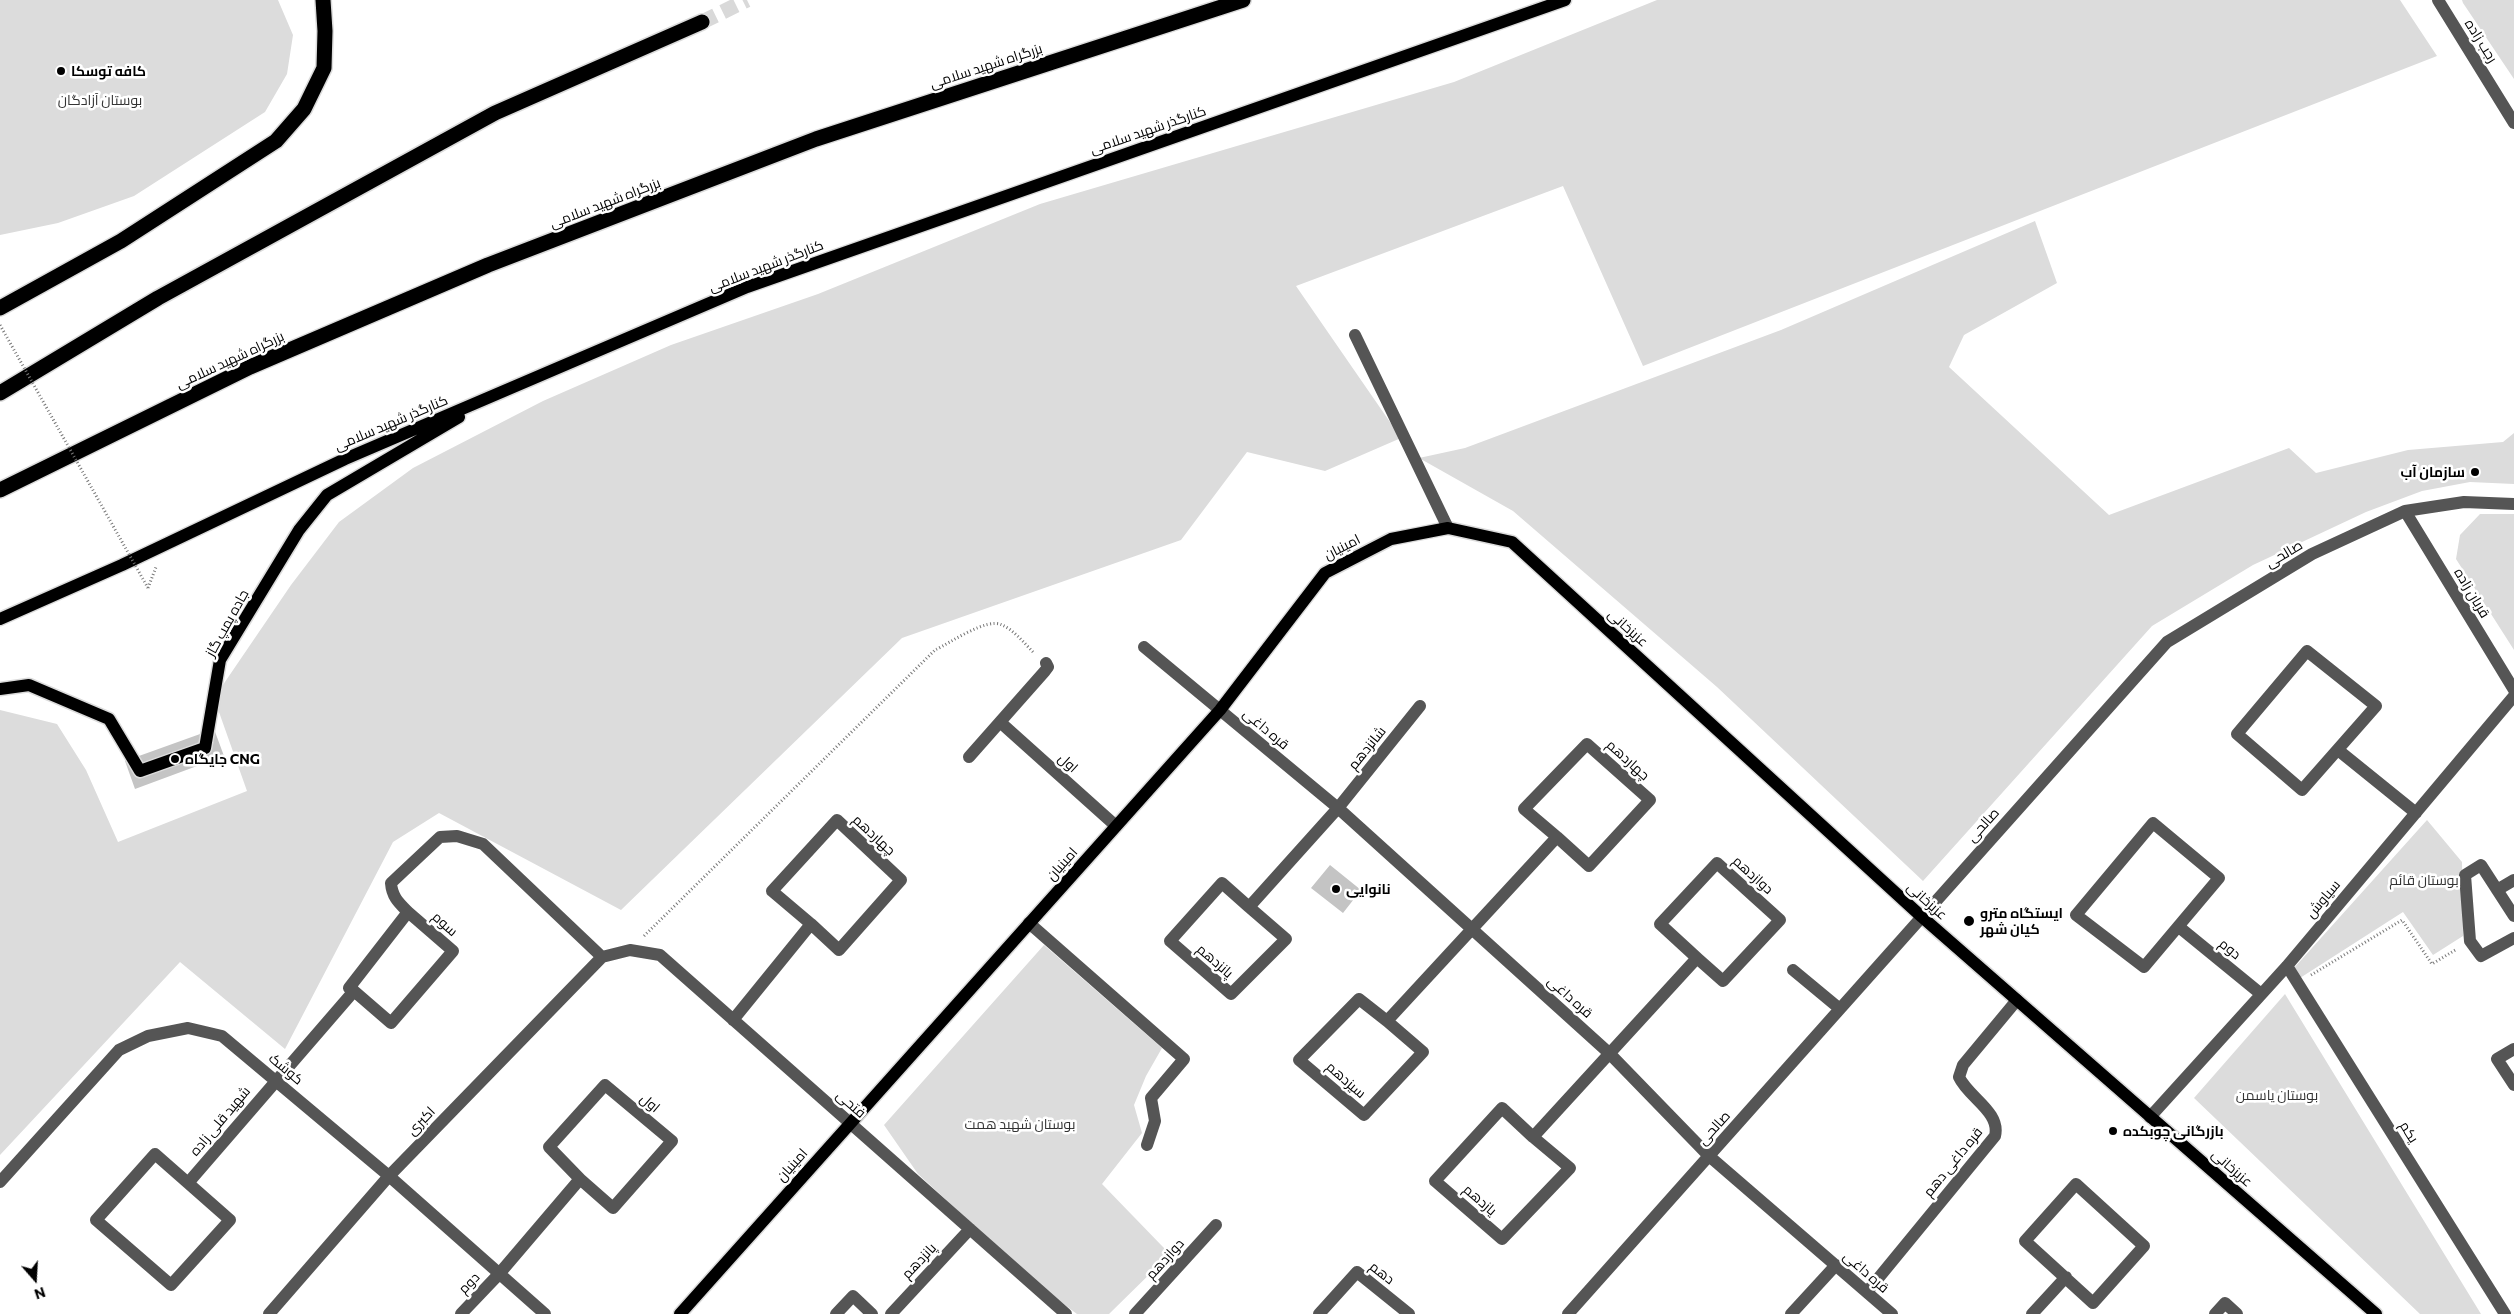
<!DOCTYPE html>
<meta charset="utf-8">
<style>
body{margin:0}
#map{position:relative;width:2514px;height:1314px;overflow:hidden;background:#fff;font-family:Commissioner,sans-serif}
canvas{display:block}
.north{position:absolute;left:10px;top:1254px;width:50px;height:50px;-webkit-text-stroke:4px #fff;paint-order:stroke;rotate:161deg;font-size:14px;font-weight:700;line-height:20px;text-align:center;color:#000}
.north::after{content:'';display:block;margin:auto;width:18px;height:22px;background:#000;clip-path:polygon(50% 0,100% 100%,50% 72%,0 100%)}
</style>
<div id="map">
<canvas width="2514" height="1314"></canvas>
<div class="north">N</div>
</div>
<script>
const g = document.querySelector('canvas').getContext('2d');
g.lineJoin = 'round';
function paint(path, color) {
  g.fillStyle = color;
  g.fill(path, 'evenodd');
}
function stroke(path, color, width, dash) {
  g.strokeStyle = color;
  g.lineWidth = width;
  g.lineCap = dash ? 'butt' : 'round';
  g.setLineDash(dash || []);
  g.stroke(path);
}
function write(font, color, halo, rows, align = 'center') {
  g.font = font + ' Commissioner,Cairo,sans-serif';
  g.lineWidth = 5;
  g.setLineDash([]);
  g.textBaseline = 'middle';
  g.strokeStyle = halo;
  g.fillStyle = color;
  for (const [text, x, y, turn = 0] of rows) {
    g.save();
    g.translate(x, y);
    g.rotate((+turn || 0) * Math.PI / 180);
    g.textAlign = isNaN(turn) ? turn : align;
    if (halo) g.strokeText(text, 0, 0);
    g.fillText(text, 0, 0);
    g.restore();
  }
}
const green = new Path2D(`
 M 0,0 L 278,0 L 293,35 L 287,74 L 265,112 L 134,196 L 58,223 L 0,235 Z
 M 1657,0 L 2400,0 L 2437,56 L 1643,366 L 1563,186 L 1296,286 L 1401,438 L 1325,471 L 1247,452 L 1181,540 L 902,638 L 621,910 L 439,813 L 393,842 L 285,1049 L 180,962 L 0,1155 L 0,710 L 57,724 L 86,770 L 118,842 L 247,791 L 214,698 L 291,585 L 339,522 L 413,468 L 543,401 L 671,345 L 818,294 L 1040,204 L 1454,82 Z
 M 2462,0 L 2514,0 L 2514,79 L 2463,3 Z
 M 2035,221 L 2057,283 L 1964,335 L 1949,367 L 2109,515 L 2289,448 L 2316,473 L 2408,450 L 2503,442 L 2514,433 L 2514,484 L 2470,482 L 2422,491 L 2366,512 L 2253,565 L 2152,626 L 1923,881 L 1717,687 L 1513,511 L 1419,458 L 1465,448 L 1781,330 Z
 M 2480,514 L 2514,514 L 2514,650 L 2456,559 L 2460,535 Z
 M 2427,820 L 2462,862 L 2463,936 L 2433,955 L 2403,912 L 2300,978 L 2294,968 Z
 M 1044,945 L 1162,1048 L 1146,1076 L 1134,1105 L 1142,1133 L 1102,1184 L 1164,1248 L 1163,1261 L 1109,1314 L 1077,1314 L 1041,1287 L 918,1174 L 884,1125 Z
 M 2285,994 L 2481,1314 L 2420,1314 L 2194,1098 Z`);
const building = new Path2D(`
 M 214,729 L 224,756 L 135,789 L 125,761 Z
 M 1330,865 L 1361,890 L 1343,913 L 1311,888 Z`);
const highwayTunnel = new Path2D(`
 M 702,22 L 747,0`);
const path = new Path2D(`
 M 148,588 L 156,567
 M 644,936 L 935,650 C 950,643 987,617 1002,625 C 1014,630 1025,644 1034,653
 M 2311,975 L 2402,920 L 2432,964 L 2457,949`);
const minor = new Path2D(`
 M 2438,0 L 2514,123
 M 1355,335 L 1448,528
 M 2405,511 L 2514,690
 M 1144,647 L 1338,808 L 1609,1053 L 1709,1156 L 1892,1314
 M 2307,651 L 2376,706 L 2302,790 L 2237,734 Z
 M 1000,722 L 1116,826
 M 2338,750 L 2416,813
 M 969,757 L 1045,671 L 1048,667 L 1046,663
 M 2153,823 L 2219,878 L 2144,967 L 2076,915 Z
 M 2497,890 L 2514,880
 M 1249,907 L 1222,883 L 1170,941 L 1231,994 L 1286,939 L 1249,907 L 1338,808 L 1420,706
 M 408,912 C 399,903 392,897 391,883 L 440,837 L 457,836 L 483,844 L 602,957
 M 2514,916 L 2481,865 L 2465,875 L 2470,941 L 2481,956 L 2514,938
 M 1029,923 L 1184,1059 L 1151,1098 L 1155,1121 L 1147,1145
 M 2179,927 L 2261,994
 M 602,957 L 630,950 L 660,955 L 1066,1314
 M 2287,966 L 2505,1314
 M 1793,970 L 1840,1009
 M 733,1020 L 811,924 L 839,950 L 901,880 L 837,820 L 772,891 L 811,924
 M 1387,1021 L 1359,999 L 1299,1060 L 1364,1115 L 1423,1052 L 1387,1021 L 1557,837 L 1589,866 L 1650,800 L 1587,744 L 1524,809 L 1557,837
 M 2514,1049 L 2497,1059 L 2514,1085
 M 2150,1117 L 2287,966 L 2514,696
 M 1533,1137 L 1502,1108 L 1435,1181 L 1502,1239 L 1570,1168 L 1533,1137 L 1697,958 L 1723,981 L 1780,920 L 1717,863 L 1660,924 L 1697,958
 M 0,1182 L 119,1050 L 148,1036 L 188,1028 L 222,1036 L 389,1176 L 545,1314
 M 188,1183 L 155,1154 L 96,1220 L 171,1285 L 230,1220 L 188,1183 L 354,991 L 391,1023 L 453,951 L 408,912 L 349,988 L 354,991
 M 2076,1184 L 2144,1246 L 2093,1303 L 2025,1241 Z
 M 1867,1292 L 1995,1136 C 2001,1112 1968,1097 1959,1077 L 1963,1065 L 2017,1000
 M 269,1314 L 389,1176 L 602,957
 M 461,1314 L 499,1274 L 580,1179 L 613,1208 L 672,1141 L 605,1085 L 549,1147 L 580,1179
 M 836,1314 L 853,1296 L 872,1314
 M 891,1314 L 970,1229
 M 1135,1314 L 1216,1225
 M 1319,1314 L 1357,1272 L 1409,1314
 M 1568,1314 L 2167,642 L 2312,554 L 2405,511 L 2464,502 L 2514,504
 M 1791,1314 L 1836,1265
 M 2032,1314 L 2066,1277
 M 2215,1314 L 2225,1303 L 2237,1314`);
const major = new Path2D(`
 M 0,619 L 122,565 L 345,459 L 747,287 L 1565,0
 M 0,689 L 29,685 L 109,719 L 140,771 L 205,748 L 220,660 L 299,530 L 327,495 L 459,417
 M 680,1314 L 1220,710 L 1325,573 L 1391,539 L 1448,528 L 1512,542 L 1922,917 L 2376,1314`);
const highway = new Path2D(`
 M 0,308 L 121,241 L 276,141 L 304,109 L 324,68 L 325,31 L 323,0
 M 0,393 L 158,298 L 495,113 L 702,22
 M 0,490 L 250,367 L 488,265 L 816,139 L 1243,0`);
const pathBridge = new Path2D(`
 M 0,325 L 148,588`);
const markers = [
 [61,71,5,"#000"],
 [2475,472,5,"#000"],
 [175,759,5,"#000"],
 [1336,889,5,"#000"],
 [1969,921,6,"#000"],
 [2113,1131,5,"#000"]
];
const streetNames = [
 ["رجب زاده",2481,41,58],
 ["بزرگراه شهید سلامی",986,66,-18],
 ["کنارگذر شهید سلامی",1148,130,-19],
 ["بزرگراه شهید سلامی",605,203,-21],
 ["کنارگذر شهید سلامی",766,266,-21],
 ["بزرگراه شهید سلامی",230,360,-25],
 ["کنارگذر شهید سلامی",391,423,-23],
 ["امینیان",1342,547,-27],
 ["صالحی",2284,554,-31],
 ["قربان زاده",2472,593,59],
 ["جاده پمپ گاز",227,623,-61],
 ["عزیزخانی",1628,628,42],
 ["قره داغی",1266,729,40],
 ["شانزدهم",1367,748,-51],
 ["چهاردهم",1628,760,42],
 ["اول",1068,763,42],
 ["صالحی",1983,825,-48],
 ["چهاردهم",874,835,43],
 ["امینیان",1062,864,-48],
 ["دوازدهم",1753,875,42],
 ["سیاوش",2323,899,-50],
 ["عزیزخانی",1927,901,42],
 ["سوم",445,924,42],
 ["دوم",2230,949,39],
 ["پانزدهم",1215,961,41],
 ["قره داغی",1570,997,42],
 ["کوشک",286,1069,40],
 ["سیزدهم",1346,1080,41],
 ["اول",650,1103,40],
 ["فتحی",851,1104,41],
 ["شهید قلی زاده",220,1121,-50],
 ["اکبری",421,1121,-46],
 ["صالحی",1714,1128,-48],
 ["یکم",2409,1132,58],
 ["قره داغی دهم",1953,1162,-51],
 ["امینیان",792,1165,-48],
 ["عزیزخانی",2232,1168,41],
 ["یازدهم",1480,1200,41],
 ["دوازدهم",1165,1259,-48],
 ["پانزدهم",919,1261,-47],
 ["قره داغی",1866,1272,41],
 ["دهم",1382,1273,38],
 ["دوم",469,1283,-46]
];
const poiNames = [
 ["کافه توسکا",71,71],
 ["سازمان آب",2465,472,"right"],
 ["جایگاه CNG",185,759],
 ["نانوایی",1346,889],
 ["ایستگاه مترو",1980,913],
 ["کیان شهر",1980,929],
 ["بازرگانی چوبکده",2123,1131]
];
const parkNames = [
 ["بوستان آزادگان",100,100],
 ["بوستان قائم",2424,880],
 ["بوستان یاسمن",2277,1095],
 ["بوستان شهید همت",1020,1124]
];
paint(green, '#dcdcdc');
paint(building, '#c4c4c4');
stroke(highwayTunnel, '#d9d9d9', 15, [15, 8]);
stroke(major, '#dbdbdb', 15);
stroke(highway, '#dbdbdb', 18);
stroke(path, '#777', 3, [1, 2.5]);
stroke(minor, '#555', 12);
stroke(major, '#000', 12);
stroke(highway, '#000', 15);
stroke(pathBridge, '#777', 3, [1, 2.5]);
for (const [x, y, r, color] of markers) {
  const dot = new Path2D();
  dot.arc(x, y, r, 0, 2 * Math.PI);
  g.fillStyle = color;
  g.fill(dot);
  stroke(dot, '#fff', 2);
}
write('14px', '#000', '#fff', streetNames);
write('bold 14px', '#000', '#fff', poiNames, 'left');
write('14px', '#333', '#fff', parkNames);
</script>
